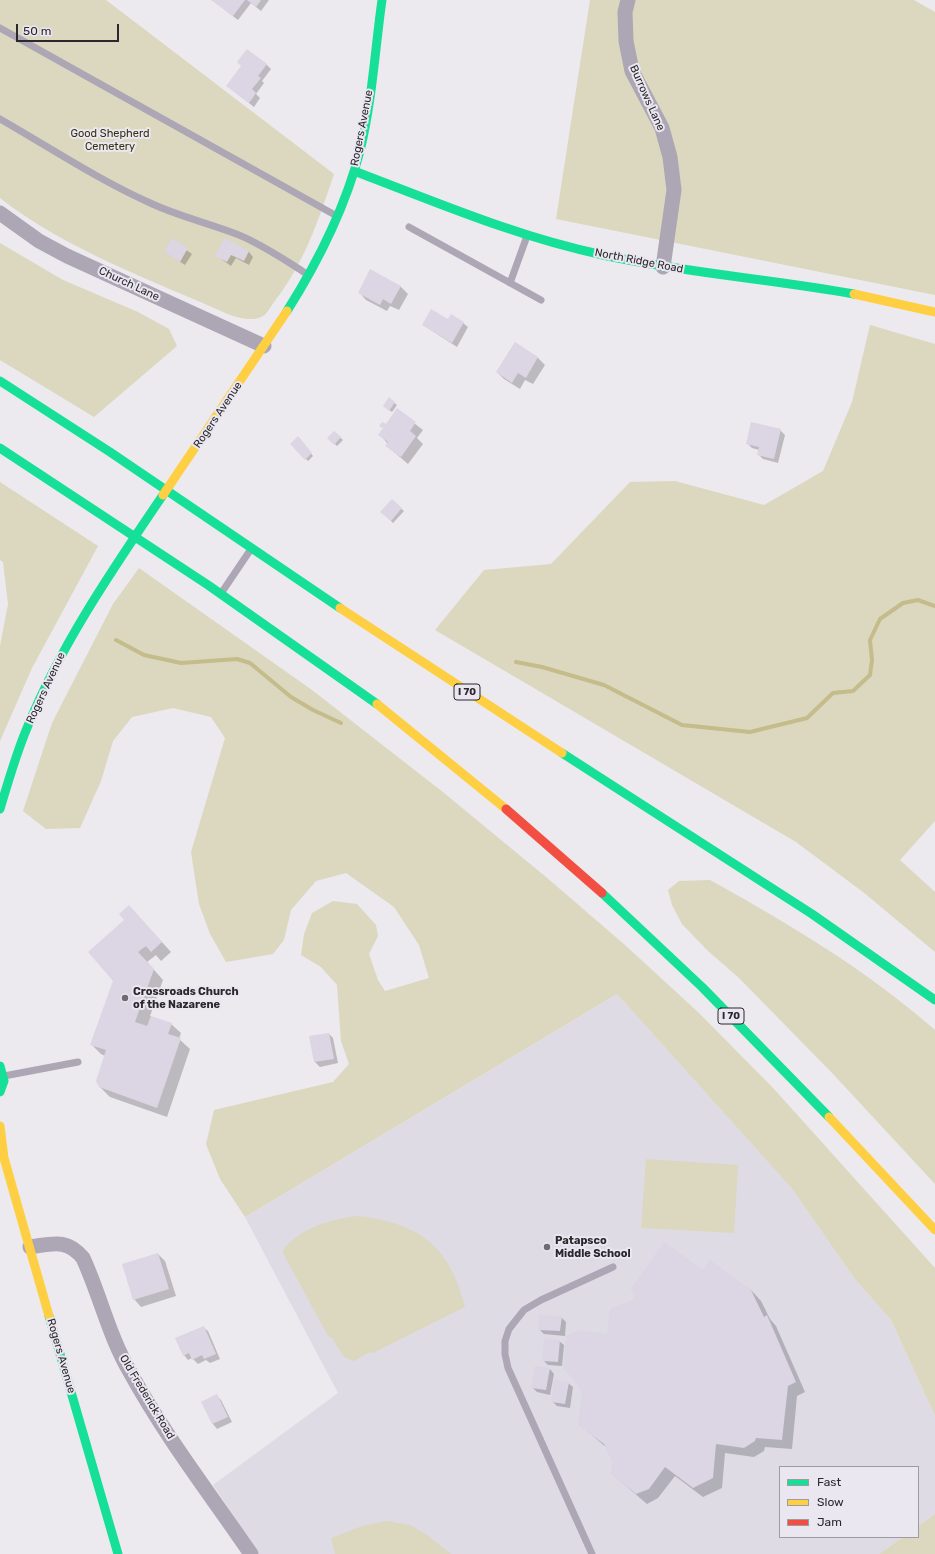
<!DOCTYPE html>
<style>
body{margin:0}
#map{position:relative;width:935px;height:1554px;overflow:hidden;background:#ece9ef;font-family:Rubik,sans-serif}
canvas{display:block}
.legend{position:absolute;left:779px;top:1466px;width:140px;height:72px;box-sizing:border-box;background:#ebe7f1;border:1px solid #9e9ba2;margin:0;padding:5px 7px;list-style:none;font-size:12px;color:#2a282c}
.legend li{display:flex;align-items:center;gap:8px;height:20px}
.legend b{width:20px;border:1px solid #9e9ba2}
.scale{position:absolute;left:16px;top:24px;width:103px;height:18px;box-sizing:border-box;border:2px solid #2a282c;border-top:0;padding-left:5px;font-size:12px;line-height:14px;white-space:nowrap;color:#2a282c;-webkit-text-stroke:3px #ebe7f1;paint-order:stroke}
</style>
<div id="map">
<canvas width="935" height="1554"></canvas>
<ul class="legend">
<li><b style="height:5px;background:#16e098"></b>Fast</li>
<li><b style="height:5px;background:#ffcf43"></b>Slow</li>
<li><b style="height:5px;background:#f24e42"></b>Jam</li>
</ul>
<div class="scale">50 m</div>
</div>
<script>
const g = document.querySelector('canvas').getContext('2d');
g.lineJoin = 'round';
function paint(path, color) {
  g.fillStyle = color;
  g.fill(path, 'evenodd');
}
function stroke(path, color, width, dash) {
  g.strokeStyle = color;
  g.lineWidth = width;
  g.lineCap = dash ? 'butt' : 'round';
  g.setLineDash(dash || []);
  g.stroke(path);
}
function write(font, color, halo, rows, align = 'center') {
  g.font = font + ' Rubik,sans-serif';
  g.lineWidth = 4;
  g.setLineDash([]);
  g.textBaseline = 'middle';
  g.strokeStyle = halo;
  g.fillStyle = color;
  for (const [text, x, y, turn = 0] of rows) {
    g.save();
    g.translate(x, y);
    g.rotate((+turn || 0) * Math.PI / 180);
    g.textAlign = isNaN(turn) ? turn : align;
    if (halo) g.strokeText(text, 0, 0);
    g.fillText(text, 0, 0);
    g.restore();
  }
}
const built = new Path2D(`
 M 617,994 L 793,1190 L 854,1278 L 891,1320 L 935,1416 L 935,1514 L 918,1526 L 918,1467 L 780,1467 L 780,1537 L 903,1537 L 879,1554 L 259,1554 L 213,1485 L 338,1393 L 245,1217 Z`);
const green = new Path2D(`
 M 0,0 L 106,0 L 334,174 C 319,219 304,264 274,302 C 271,306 267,314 263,316 C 252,322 240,318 230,315 C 152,280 68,251 0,198 Z
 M 590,0 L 914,0 L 935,12 L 935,295 L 556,219 Z
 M 0,243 L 63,280 L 138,312 L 169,329 L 177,346 L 94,417 L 0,360 Z
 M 870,325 L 935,344 L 935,821 L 900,860 L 935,892 L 935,952 L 863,892 L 796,842 L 435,630 L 484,570 L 551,564 L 630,482 L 675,481 L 764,505 L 823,471 L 852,402 Z
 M 0,482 L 98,546 L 32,668 L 0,741 L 0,646 L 8,604 L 3,562 L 0,560 Z
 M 139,568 L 312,690 L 444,793 L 546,877 L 625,945 L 699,1013 L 774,1089 L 935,1268 L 935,1416 L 891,1320 L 854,1278 L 793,1190 L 617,994 L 245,1217 L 220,1179 L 206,1144 L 214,1110 L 333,1082 L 349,1064 L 341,1041 L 337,985 L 321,967 L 301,955 L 304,934 L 312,913 L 333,901 L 357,904 L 376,925 L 378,936 L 369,954 L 378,980 L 385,991 L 429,978 L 419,945 L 394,907 L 346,873 L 316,881 L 291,910 L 284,940 L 273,954 L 226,962 L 210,934 L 199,904 L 191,852 L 225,738 L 211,717 L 173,708 L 132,717 L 113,741 L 101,781 L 80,828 L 46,829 L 23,811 L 52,723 L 113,604 Z
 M 710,880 C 789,924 867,970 935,1030 L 935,1184 L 834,1075 L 739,978 L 707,950 L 682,924 L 672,905 L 668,890 L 679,881 Z
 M 646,1159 L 738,1165 L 734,1233 L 641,1228 Z
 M 356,1216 C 417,1222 450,1245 465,1307 L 373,1353 L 370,1352 L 354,1361 L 344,1357 L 332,1338 L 328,1336 L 282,1251 C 302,1227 326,1221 356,1216 Z
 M 935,1514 L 935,1554 L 879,1554 L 903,1537 L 918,1537 L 918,1526 Z
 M 388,1521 L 410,1525 L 427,1535 L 451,1554 L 335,1554 L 331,1538 L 365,1525 Z`);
const shadow = new Path2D(`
 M 212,0 L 269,0 L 261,11 L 251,3 L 238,20 Z
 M 266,64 L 271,69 L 262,81 L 264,83 L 256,94 L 260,98 L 254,107 L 227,86 Z
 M 172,240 L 192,254 L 185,265 L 165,252 Z
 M 226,240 L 249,252 L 253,257 L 249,265 L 236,258 L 231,266 L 217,256 Z
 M 400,286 L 408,294 L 399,310 L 390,306 L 387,311 L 366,300 L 359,292 Z
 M 448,321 L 463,323 L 468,327 L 457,347 L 423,325 Z
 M 515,344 L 538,358 L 545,365 L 533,384 L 525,380 L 520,389 L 504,379 L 497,372 Z
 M 389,399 L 397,405 L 392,412 L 386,408 Z
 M 397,410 L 423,430 L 417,438 L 423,444 L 408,464 L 387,446 L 388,444 L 380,435 Z
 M 780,430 L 785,435 L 778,463 L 763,459 L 758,454 L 759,450 L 752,448 L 747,443 Z
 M 334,432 L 343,440 L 337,446 L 329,438 Z
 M 300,439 L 313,456 L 308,461 L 291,444 Z
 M 392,501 L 404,511 L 393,523 L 382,512 Z
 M 129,906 L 171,952 L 161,961 L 156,955 L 147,962 L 163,980 L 150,1016 L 171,1024 L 181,1033 L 179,1039 L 190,1049 L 167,1117 L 110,1097 L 100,1087 L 105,1056 L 101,1054 L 92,1045 L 114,981 Z
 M 329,1034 L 333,1038 L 338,1063 L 320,1067 L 315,1062 L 310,1037 Z
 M 158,1254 L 165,1261 L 176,1296 L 141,1307 L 134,1299 Z
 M 703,1272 L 751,1290 L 761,1301 L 770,1319 L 776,1326 L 805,1392 L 797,1396 L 792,1449 L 765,1447 L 764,1451 L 754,1457 L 725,1453 L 722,1488 L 703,1497 L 675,1476 L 658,1498 L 647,1504 L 612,1474 L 613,1461 L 607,1448 L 579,1424 L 608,1335 Z
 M 561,1317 L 566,1322 L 565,1336 L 544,1334 L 539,1329 Z
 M 203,1327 L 208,1331 L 220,1359 L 210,1363 L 206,1360 L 198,1364 L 192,1358 L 188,1360 L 184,1355 Z
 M 559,1341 L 564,1345 L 562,1366 L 548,1365 L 543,1360 Z
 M 550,1369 L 554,1374 L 550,1395 L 537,1392 L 532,1387 Z
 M 568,1383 L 573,1387 L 570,1408 L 557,1406 L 552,1401 Z
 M 216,1395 L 221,1400 L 232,1422 L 217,1429 L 213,1424 L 202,1402 Z`);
const stream = new Path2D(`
 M 116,640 L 144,655 L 181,663 L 237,659 L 250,663 L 291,697 L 313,710 L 341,723
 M 516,662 L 542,667 L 604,685 L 682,725 L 750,732 L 807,718 L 833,693 L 853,691 L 870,675 L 872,660 L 870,640 L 880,619 L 903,603 L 918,600 L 935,606`);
const building = new Path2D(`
 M 211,0 L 245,0 L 233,16 Z
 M 247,0 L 261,0 L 256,7 Z
 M 247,49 L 267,64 L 258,76 L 261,78 L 252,89 L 256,93 L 249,103 L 226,86 L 241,66 L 237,62 Z
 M 172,238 L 188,248 L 180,262 L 164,252 Z
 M 225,238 L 249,251 L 244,261 L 231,255 L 227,262 L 215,256 Z
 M 370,269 L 401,286 L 391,304 L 383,299 L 380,305 L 358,293 Z
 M 431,309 L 448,319 L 451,314 L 464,322 L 452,343 L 422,325 Z
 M 515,342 L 538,357 L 526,378 L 518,373 L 512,383 L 496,372 Z
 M 389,397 L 395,402 L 389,411 L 383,406 Z
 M 397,408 L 416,422 L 410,431 L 416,436 L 401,457 L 385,446 L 388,442 L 378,435 L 383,428 L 379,426 L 382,422 L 386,424 Z
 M 751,422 L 781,429 L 774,459 L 757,455 L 759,447 L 746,444 Z
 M 334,431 L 341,437 L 334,445 L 327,438 Z
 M 298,436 L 312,453 L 305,460 L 290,444 Z
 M 392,499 L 402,508 L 391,521 L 380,512 Z
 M 129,905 L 162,942 L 151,952 L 146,946 L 138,952 L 154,969 L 135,1022 L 147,1026 L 151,1016 L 172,1023 L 168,1034 L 181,1038 L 157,1108 L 99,1087 L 96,1081 L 106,1050 L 90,1045 L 113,981 L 88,952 L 124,920 L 119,914 Z
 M 329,1033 L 334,1059 L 314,1062 L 309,1036 Z
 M 664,1242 L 703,1270 L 710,1260 L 751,1290 L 764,1317 L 767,1315 L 796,1382 L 788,1386 L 782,1440 L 756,1438 L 755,1441 L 744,1448 L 716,1444 L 713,1478 L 693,1488 L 665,1467 L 649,1489 L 636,1494 L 611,1474 L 612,1461 L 604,1444 L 578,1425 L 582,1393 L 572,1377 L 563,1369 L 566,1336 L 578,1330 L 607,1334 L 610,1309 L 635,1299 L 631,1289 Z
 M 158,1253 L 169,1289 L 133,1300 L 122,1264 Z
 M 539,1315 L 562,1316 L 560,1331 L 538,1330 Z
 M 204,1326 L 216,1354 L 204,1359 L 202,1355 L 192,1360 L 189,1353 L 183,1356 L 175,1338 Z
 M 544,1338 L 560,1340 L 558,1362 L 542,1361 Z
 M 535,1366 L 550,1368 L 546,1390 L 531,1388 Z
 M 554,1379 L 569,1382 L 565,1404 L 551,1402 Z
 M 217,1394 L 228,1417 L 212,1424 L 201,1402 Z`);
const lane = new Path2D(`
 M 0,28 L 335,215
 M 0,119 C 49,147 97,179 148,202 C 177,216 209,223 239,235 C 263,245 285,260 307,274
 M 409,227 L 541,300
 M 510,283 L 527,236
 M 222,592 L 251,549
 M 4,1076 L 78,1062
 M 592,1554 L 508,1368 L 505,1354 L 505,1341 L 509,1329 L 524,1310 L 541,1300 L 613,1267`);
const street = new Path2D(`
 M 628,0 L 625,12 L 626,41 L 632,71 L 662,128 L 670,157 L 674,190 L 663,267
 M 0,213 L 39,241 L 67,256 L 264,346
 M 30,1247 C 52,1244 67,1238 83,1258 C 100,1295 109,1336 130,1372 C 165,1436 210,1494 251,1554`);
const fast = new Path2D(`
 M 354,171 C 436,202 517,237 603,255 C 686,273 771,279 854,294
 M 287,311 C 318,262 345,208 360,151 C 372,102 375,50 382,0
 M 0,381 L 110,452 L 340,608
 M 0,448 L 208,585 L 377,704
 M 562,753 L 812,914 L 935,1000
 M 0,809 C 8,782 16,754 27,728 C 61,644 113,569 163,495
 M 602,893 L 702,987 L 829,1117
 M 0,1066 L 4,1081 L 0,1092
 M 49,1316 L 118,1554`);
const slow = new Path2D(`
 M 854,294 L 935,312
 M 163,495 L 287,311
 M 340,608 L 562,753
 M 377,704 L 506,809
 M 829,1117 L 935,1230
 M 0,1126 L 4,1158 L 49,1316`);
const jam = new Path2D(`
 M 506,809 L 602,893`);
const markers = [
 [125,998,4,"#6e6c70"],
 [547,1247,4,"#6e6c70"]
];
const shields = [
 [467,692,26],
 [731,1016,26]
];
const shieldNames = [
 ["I 70",467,692],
 ["I 70",731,1016]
];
const streetNames = [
 ["Burrows Lane",647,98,66],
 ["Rogers Avenue",362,128,-79],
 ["North Ridge Road",639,261,11],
 ["Church Lane",129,284,25],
 ["Rogers Avenue",218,415,-56],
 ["Rogers Avenue",46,688,-65],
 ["Rogers Avenue",61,1356,74],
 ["Old Frederick Road",147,1397,59]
];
const parkNames = [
 ["Good Shepherd",110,134],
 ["Cemetery",110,147]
];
const poiNames = [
 ["Crossroads Church",133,992],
 ["of the Nazarene",133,1005],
 ["Patapsco",555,1241],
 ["Middle School",555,1254]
];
paint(built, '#dedbe5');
paint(green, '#dcd7bf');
paint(shadow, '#0003');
stroke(stream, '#c4bc8a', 4);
paint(building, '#dbd5e4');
stroke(lane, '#aca6b5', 7);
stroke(street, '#aca6b5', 15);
stroke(fast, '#16e098', 9);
stroke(slow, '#ffcf43', 9);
stroke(jam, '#f24e42', 9);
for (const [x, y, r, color] of markers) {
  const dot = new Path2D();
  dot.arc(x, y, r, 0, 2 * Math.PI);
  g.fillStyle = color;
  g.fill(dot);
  stroke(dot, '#ebe7f1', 1.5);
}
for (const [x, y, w] of shields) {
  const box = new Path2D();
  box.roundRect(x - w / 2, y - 8, w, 16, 3);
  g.fillStyle = '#ebe7f1';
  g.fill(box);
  stroke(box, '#2a282c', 1);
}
write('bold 10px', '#2a282c', null, shieldNames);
write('11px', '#2a282c', '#ebe7f1', streetNames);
write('11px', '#36310f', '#ebe7f1', parkNames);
write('bold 11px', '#2a282c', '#ebe7f1', poiNames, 'left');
</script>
